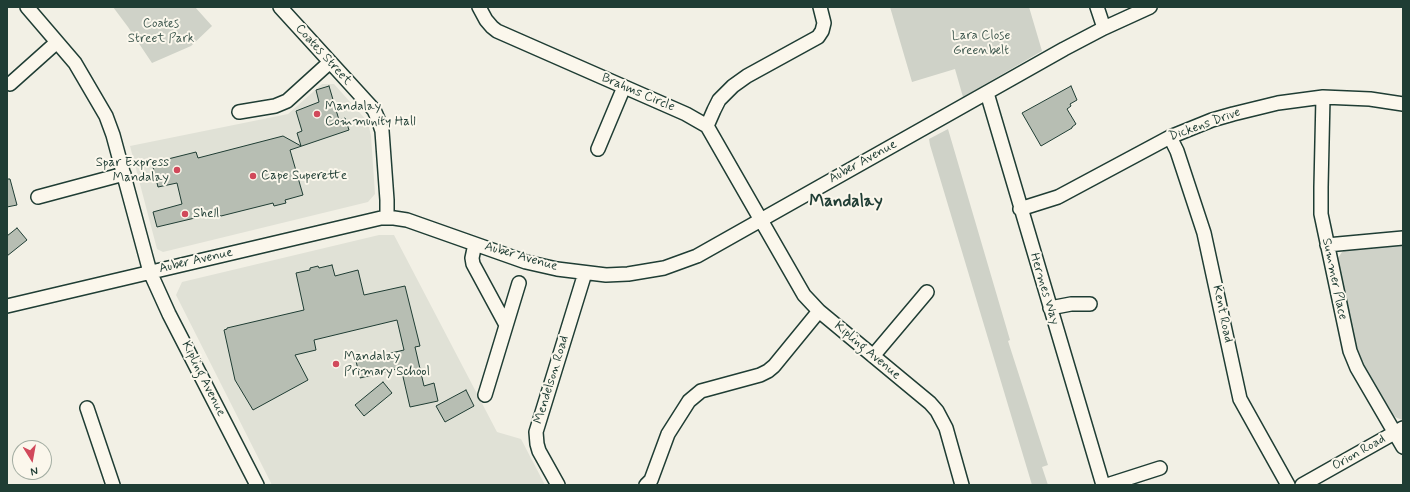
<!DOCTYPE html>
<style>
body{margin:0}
#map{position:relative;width:1410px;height:492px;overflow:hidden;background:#f2f0e5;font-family:Mynerve,sans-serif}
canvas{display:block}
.frame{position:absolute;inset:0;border:8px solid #1f3d34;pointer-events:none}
.north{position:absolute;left:12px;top:440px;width:40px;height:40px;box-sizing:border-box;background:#fbf7ec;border:1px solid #a3ada2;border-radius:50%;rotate:169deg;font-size:11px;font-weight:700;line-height:16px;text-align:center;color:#1f3d34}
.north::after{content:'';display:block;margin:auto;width:14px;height:18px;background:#d1495b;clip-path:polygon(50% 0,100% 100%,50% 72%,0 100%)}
</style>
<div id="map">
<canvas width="1410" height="492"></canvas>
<div class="frame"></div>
<div class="north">N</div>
</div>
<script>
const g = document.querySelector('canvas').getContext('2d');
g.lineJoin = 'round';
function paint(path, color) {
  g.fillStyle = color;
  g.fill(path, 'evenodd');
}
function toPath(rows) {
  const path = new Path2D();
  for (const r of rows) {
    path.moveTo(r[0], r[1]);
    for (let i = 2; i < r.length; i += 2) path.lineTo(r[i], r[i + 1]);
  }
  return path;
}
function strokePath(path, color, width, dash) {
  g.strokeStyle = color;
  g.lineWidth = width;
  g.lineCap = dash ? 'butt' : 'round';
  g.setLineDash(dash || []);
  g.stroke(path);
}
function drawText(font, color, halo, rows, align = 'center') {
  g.font = font + ' Mynerve,sans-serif';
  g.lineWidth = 4;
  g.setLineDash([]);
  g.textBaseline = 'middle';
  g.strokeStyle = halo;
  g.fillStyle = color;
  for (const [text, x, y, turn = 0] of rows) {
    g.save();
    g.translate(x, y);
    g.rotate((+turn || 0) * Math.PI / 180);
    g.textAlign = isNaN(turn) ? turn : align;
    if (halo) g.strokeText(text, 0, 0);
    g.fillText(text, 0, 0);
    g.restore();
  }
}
paint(toPath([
 [322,84,334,84,368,122,371,136,375,194,368,202,163,252,157,249,130,146,288,114],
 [379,235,394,235,497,432,521,439,545,485,272,485,176,295,182,282]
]), '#e0e1d6');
paint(toPath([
 [113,7,195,7,212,26,191,46,152,63,128,27],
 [890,7,1029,7,1042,51,963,97,955,69,912,82],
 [948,129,1010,340,1008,341,1048,465,1042,467,1048,485,1032,485,930,145,929,139],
 [1403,244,1403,420,1397,418,1394,416,1360,359,1353,338,1338,261,1338,258,1342,252,1349,249]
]), '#cfd2c8');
const building = toPath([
 [329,86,339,120,345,118,349,130,290,150,303,195,285,200,286,203,274,206,273,203,221,216,216,213,157,227,153,212,182,204,177,183,158,187,152,163,196,152,198,158,283,136,301,146,297,133,302,131,296,111,319,102,316,90,329,86],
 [1071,86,1077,100,1070,104,1071,106,1067,109,1076,124,1072,127,1072,128,1041,146,1022,113,1071,86],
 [7,179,10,179,17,205,7,207,7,179],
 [17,228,27,240,7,256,7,236,17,228],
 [332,265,335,276,358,270,364,295,405,286,420,346,415,347,424,386,434,383,438,401,410,407,401,368,360,378,356,361,404,350,397,320,314,340,316,350,295,355,308,380,253,410,235,380,224,330,227,329,227,328,304,310,296,273,310,270,310,268,318,266,319,268,332,265],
 [383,382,392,393,364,416,355,405,383,382],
 [466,390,474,406,445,422,436,406,466,390]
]);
paint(building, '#b7beb3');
strokePath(building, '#1f3d34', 1);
const street = toPath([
 [27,7,75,63,106,116,113,135,150,272,169,314,257,485],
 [280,7,374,110,378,119,382,131,387,200,387,217],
 [479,7,486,20,492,27,497,31,686,114,707,126,804,295,819,311,930,403,937,411,946,428,962,485],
 [1097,7,1104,28],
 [10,84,57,42],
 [987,93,1103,485],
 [1323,97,1321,187,1321,214,1350,351,1357,368,1403,447],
 [239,112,275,106,287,101,330,62],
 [707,126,714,110,719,100,733,86,747,76,818,37,822,31,824,23,820,7],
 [1170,137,1177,151,1204,233,1240,399,1288,485],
 [598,149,624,87],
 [38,197,124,174],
 [1020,209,1058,197,1170,137,1212,120,1233,114,1278,103,1323,97,1370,99,1403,104],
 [475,244,472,258,473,264,506,325],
 [1327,245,1403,238],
 [7,306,381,218,394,218,407,220,526,262,557,269,606,275,628,274,664,268,697,256,1064,49,1104,28,1150,7],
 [1050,308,1071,304,1090,304],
 [873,356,927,292],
 [485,395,519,283],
 [87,408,113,485],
 [558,485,539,451,537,444,536,432,585,273],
 [646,485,651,480,668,434,689,401,701,391,760,375,768,371,774,366,819,311],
 [1107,485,1160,468],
 [1302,485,1403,428]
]);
strokePath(street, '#1f3d34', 16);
strokePath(street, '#fbf7ec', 13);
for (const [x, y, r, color] of [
 [317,114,4,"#d1495b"],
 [177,170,4,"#d1495b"],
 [253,176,4,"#d1495b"],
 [185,214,4,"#d1495b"],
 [336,364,4,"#d1495b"]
]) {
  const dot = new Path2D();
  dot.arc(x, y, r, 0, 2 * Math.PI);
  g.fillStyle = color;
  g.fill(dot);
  strokePath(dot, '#fbf7ec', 1.5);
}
drawText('13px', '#425b52', '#fbf7ec', [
 ["Coates",161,24],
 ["Street Park",161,39],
 ["Lara Close",981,36],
 ["Greenbelt",981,51]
]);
drawText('13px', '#1f3d34', '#fbf7ec', [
 ["Coates Street",323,55,48],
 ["Brahms Circle",638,93,23],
 ["Dickens Drive",1205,125,-20],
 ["Auber Avenue",863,162,-29],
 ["Auber Avenue",521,257,16],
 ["Auber Avenue",196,261,-13],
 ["Summer Place",1334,279,78],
 ["Hermes Way",1044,289,73],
 ["Kent Road",1222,314,78],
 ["Kipling Avenue",867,351,40],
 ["Kipling Avenue",203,379,63],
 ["Mendelson Road",552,380,-73],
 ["Orion Road",1359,453,-30]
]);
drawText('13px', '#1f3d34', '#fbf7ec', [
 ["Mandalay",325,107],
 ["Community Hall",325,122],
 ["Spar Express",169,163,"right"],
 ["Mandalay",169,178,"right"],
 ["Cape Superette",261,176],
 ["Shell",193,214],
 ["Mandalay",344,357],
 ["Primary School",344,372]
], 'left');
drawText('bold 17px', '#1f3d34', '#fbf7ec', [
 ["Mandalay",846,202]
]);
</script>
